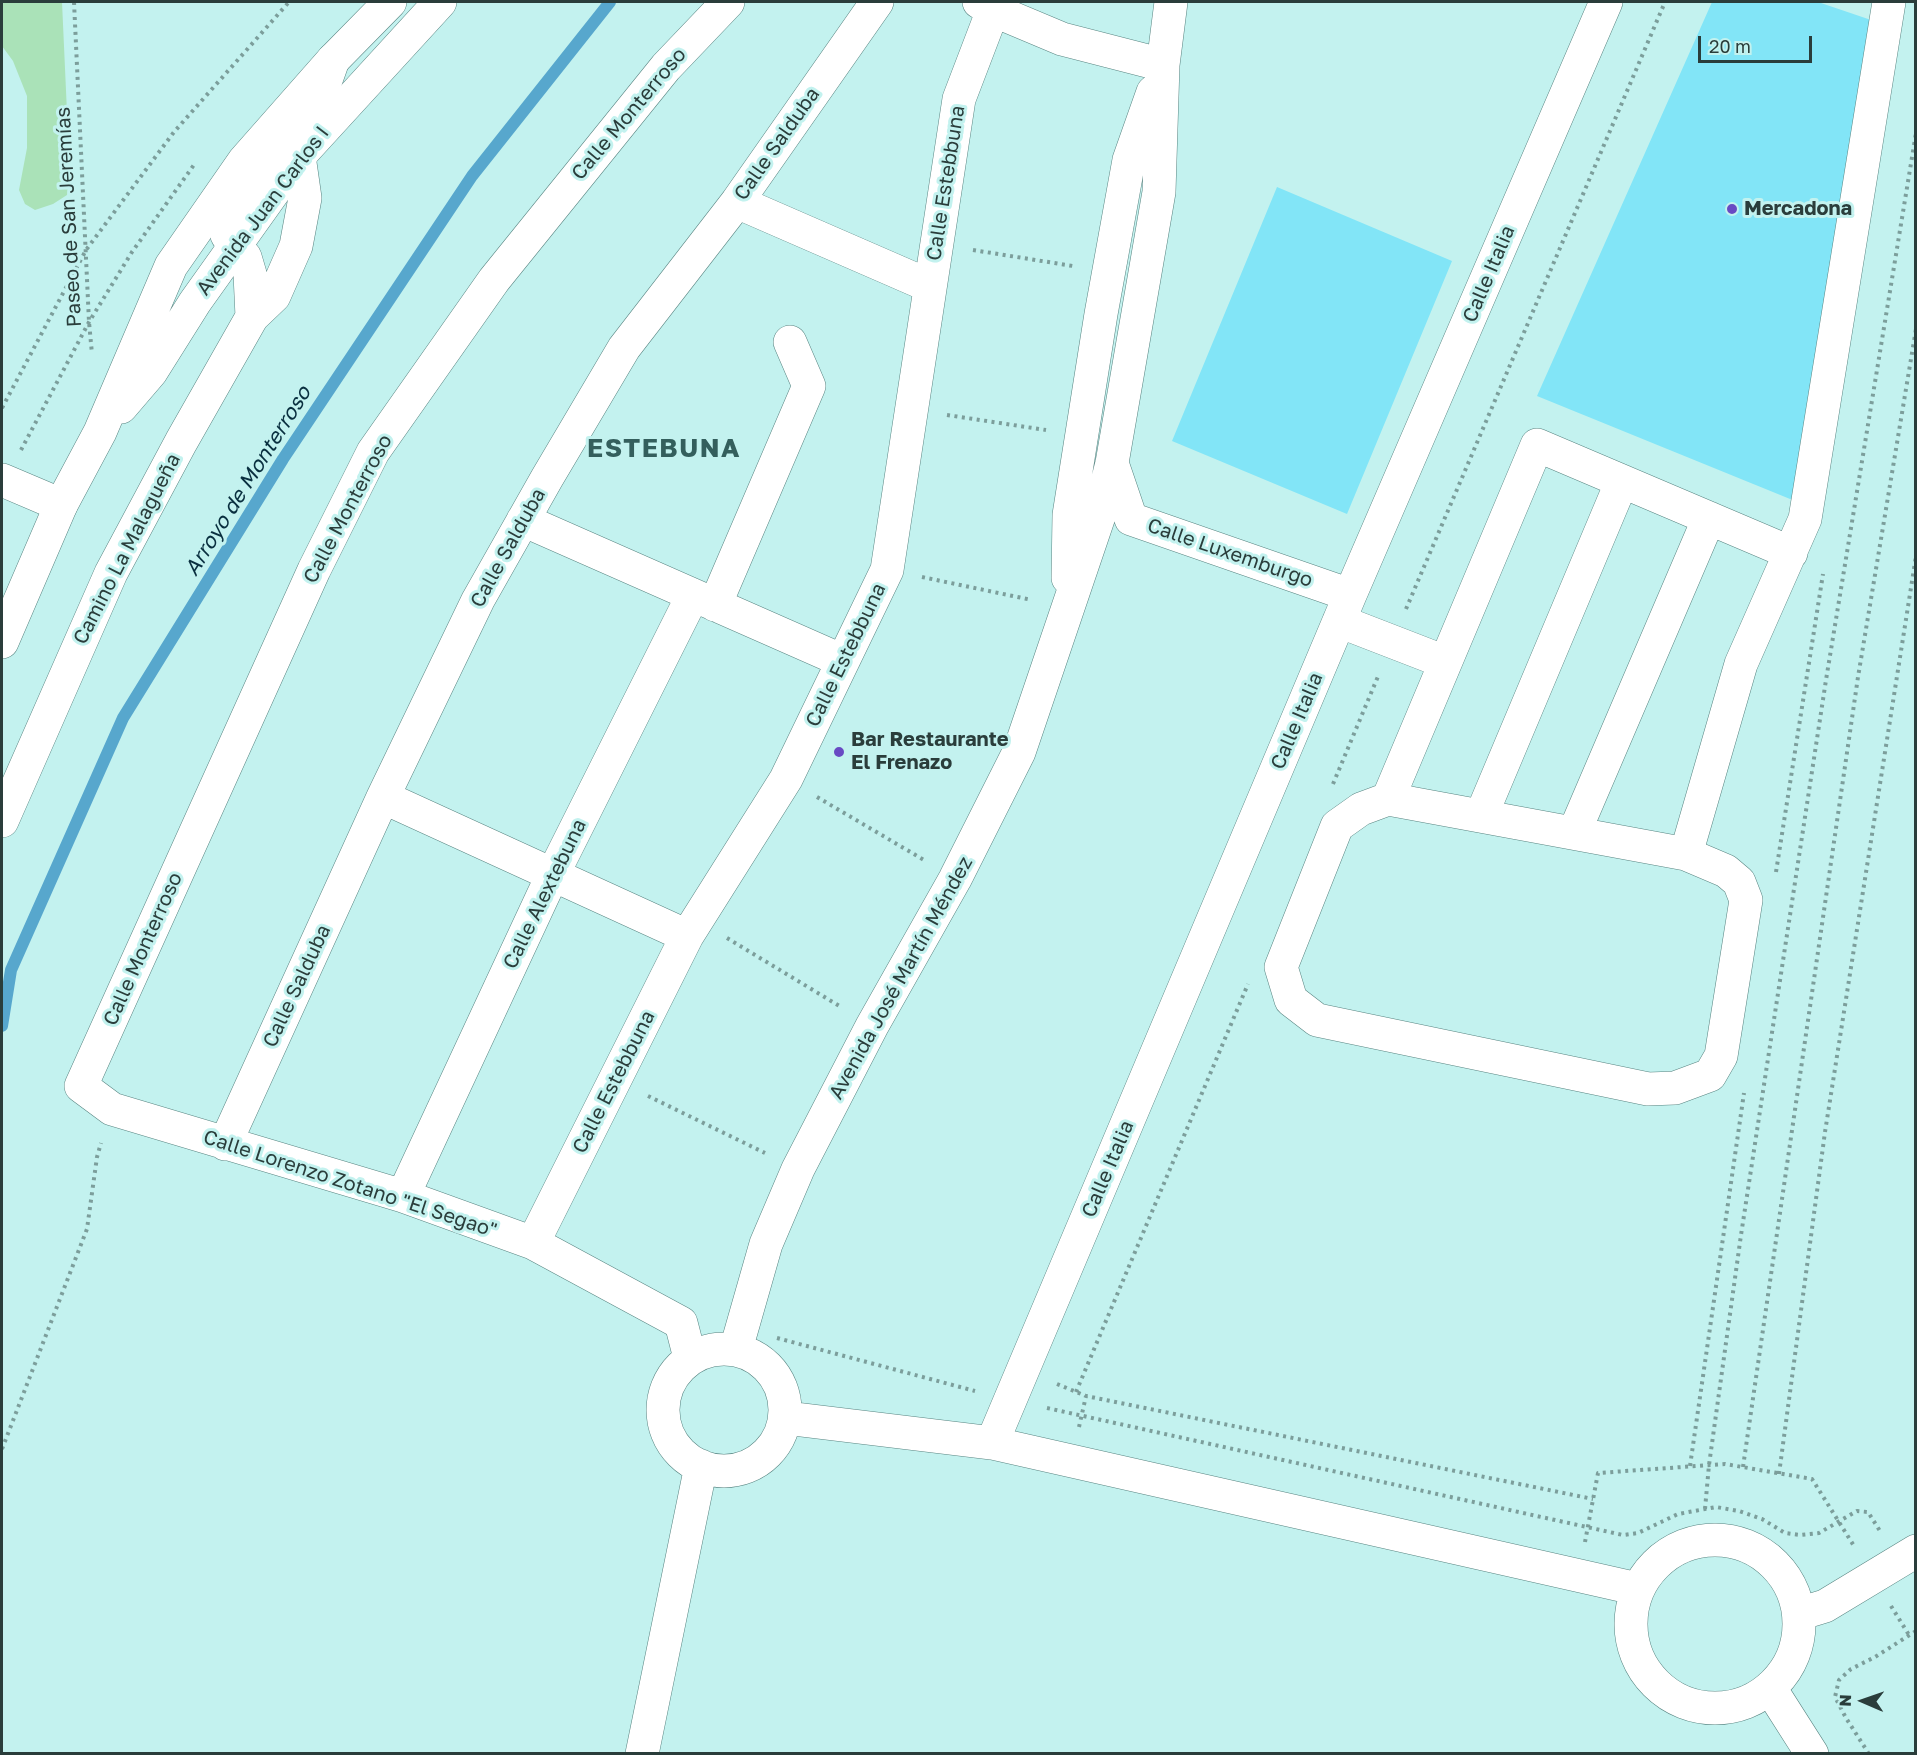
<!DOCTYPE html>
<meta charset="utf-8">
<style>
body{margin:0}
#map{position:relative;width:1917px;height:1755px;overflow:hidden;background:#c3f2ef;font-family:"Golos Text",sans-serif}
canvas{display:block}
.frame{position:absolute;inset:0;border:3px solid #2a3d3b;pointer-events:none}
.north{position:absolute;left:1833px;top:1671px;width:60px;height:60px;-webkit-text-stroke:4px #c3f2ef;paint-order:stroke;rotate:272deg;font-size:16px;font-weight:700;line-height:24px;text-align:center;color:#2a3d3b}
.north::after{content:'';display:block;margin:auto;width:21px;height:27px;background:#2a3d3b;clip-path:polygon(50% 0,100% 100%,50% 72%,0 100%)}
.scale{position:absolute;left:1698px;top:36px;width:114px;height:27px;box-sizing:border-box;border:3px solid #2a3d3b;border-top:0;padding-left:8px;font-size:18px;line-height:21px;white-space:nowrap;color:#2a3d3b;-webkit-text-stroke:4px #c3f2ef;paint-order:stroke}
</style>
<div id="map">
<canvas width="1917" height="1755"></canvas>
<div class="frame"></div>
<div class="north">N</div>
<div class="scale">20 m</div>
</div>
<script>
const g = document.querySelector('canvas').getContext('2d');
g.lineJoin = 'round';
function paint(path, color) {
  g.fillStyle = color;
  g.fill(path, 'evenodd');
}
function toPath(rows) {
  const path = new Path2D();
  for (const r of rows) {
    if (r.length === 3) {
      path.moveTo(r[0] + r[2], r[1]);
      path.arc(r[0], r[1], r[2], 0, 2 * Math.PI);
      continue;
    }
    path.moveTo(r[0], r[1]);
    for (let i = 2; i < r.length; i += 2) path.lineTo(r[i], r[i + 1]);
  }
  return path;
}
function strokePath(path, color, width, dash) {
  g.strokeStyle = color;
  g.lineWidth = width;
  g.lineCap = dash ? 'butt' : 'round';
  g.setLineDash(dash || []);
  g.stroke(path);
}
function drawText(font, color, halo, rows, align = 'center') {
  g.font = font + ' "Golos Text",sans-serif';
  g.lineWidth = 6;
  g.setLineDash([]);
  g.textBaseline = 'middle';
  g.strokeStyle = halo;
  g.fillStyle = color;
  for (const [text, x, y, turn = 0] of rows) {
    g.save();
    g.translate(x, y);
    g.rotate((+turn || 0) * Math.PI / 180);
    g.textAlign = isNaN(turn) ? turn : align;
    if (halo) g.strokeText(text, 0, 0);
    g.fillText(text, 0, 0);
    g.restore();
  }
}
paint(toPath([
 [2,2,62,2,70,179,67,195,53,204,35,210,25,204,19,190,27,148,27,96,13,61,2,46]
]), '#aae2b8');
strokePath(toPath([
 [2,1026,11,970,123,718,283,459,472,176,610,2]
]), '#57a7cd', 12);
paint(toPath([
 [1712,2,1818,2,1874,21,1795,501,1537,396],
 [1277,187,1452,261,1347,514,1172,441]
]), '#82e5f7');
const minor = toPath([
 [979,2,993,10,1062,39,1163,65],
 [737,202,930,286],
 [252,317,250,274,245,257,234,246,227,235,231,214,315,111,333,60],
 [1112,463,1131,519,1350,595],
 [2,480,61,505],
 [523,520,843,661],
 [1068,578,1069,515,1101,314,1129,160,1153,92],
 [715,605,809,386,790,342],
 [1339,621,1445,662],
 [383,797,687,936],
 [1388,799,1361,809,1337,826,1281,967,1291,1000,1317,1020,1648,1089,1675,1088,1710,1075,1721,1056,1746,900,1739,882,1726,871,1686,854,1388,799,1537,445,1791,553],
 [1481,816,1622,481],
 [2,821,111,573,181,442,252,317,274,296,296,246,305,198,299,156],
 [1574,833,1709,518],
 [1686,854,1741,664,1805,519,1889,2],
 [225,1144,383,797,478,600,547,478,624,348,737,202,877,2],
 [403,1196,553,874,693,595],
 [533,1243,687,936,786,779,887,570,959,99,993,10],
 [724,1410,61],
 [736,1349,766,1244,798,1169,872,1026,955,879,1019,752,1098,519,1112,463,1159,192,1163,65,1171,2],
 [690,1358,681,1323,533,1243,403,1196,112,1109,81,1086,314,570,373,452,494,280,666,67,728,2],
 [786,1418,992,1443,1638,1589],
 [992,1443,1350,595,1606,2],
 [1715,1624,84],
 [1799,1614,1825,1606,1916,1551],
 [1770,1688,1812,1754],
 [642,1754,701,1466]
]);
const major = toPath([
 [121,407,151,372,195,302,299,156,440,2],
 [2,642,61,505,100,432,171,266,244,161,333,60,390,2]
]);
strokePath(minor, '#598582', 34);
strokePath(major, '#598582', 34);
strokePath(toPath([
 [74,2,89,322,92,354],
 [973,250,1073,266],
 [2,408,86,250,174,132,289,2],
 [947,415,1046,430],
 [21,450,89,322,132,252,196,162],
 [922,577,1032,600],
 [1406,609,1665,2],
 [1333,784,1379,674],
 [817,797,924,860],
 [1776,872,1823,574],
 [727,938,841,1007],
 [648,1096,765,1153],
 [777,1338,975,1391],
 [1057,1384,1086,1396,1593,1499],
 [1076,1392,1248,984],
 [1047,1408,1623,1535,1638,1533,1678,1514,1716,1507,1739,1511,1762,1519,1785,1533,1800,1535,1819,1533,1857,1511,1868,1512,1880,1531],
 [1079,1427,1086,1396],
 [2,1449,87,1229,97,1157,101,1143],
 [1690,1466,1744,1093],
 [1743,1467,1858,677,1916,329],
 [1779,1474,1825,1132,1916,556],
 [1705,1509,1709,1465,1741,1235,1826,680,1916,133],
 [1585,1542,1598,1473,1725,1464,1812,1479,1854,1546],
 [1891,1606,1909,1635],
 [1869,1754,1846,1718,1835,1697,1839,1680,1851,1669,1875,1657,1916,1631]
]), '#7c9e9b', 4, [3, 4.5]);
strokePath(minor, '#fff', 33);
strokePath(major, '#fff', 33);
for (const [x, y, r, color] of [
 [1732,209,6,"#684ac3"],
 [839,752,6,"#684ac3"]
]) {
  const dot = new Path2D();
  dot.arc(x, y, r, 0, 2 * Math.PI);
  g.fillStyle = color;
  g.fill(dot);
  strokePath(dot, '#c3f2ef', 2);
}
drawText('20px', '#2a3d3b', '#c3f2ef', [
 ["Calle Monterroso",629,114,-50],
 ["Calle Salduba",777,144,-55],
 ["Calle Estebbuna",946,183,-81],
 ["Avenida Juan Carlos I",263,211,-53],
 ["Paseo de San Jeremías",69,217,-93],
 ["Calle Italia",1489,274,-67],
 ["Calle Monterroso",348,509,-62],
 ["Calle Salduba",508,548,-61],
 ["Camino La Malagueña",127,549,-63],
 ["Calle Luxemburgo",1230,553,19],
 ["Calle Estebbuna",846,655,-64],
 ["Calle Italia",1297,721,-67],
 ["Calle Alextebuna",545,894,-64],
 ["Calle Monterroso",143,949,-66],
 ["Avenida José Martín Méndez",901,978,-61],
 ["Calle Salduba",297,986,-65],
 ["Calle Estebbuna",614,1082,-63],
 ["Calle Italia",1108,1169,-67],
 ["Calle Lorenzo Zotano \"El Segao\"",350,1184,18]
]);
drawText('bold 20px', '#2a3d3b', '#c3f2ef', [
 ["Mercadona",1744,209],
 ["Bar Restaurante",851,740],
 ["El Frenazo",851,763]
], 'left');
drawText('italic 21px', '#092f3f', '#c3f2ef', [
 ["Arroyo de Monterroso",248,481,-58]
]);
g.letterSpacing = '1.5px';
drawText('bold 26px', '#345f5d', '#c3f2ef', [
 ["ESTEBUNA",664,449]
]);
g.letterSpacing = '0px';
</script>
